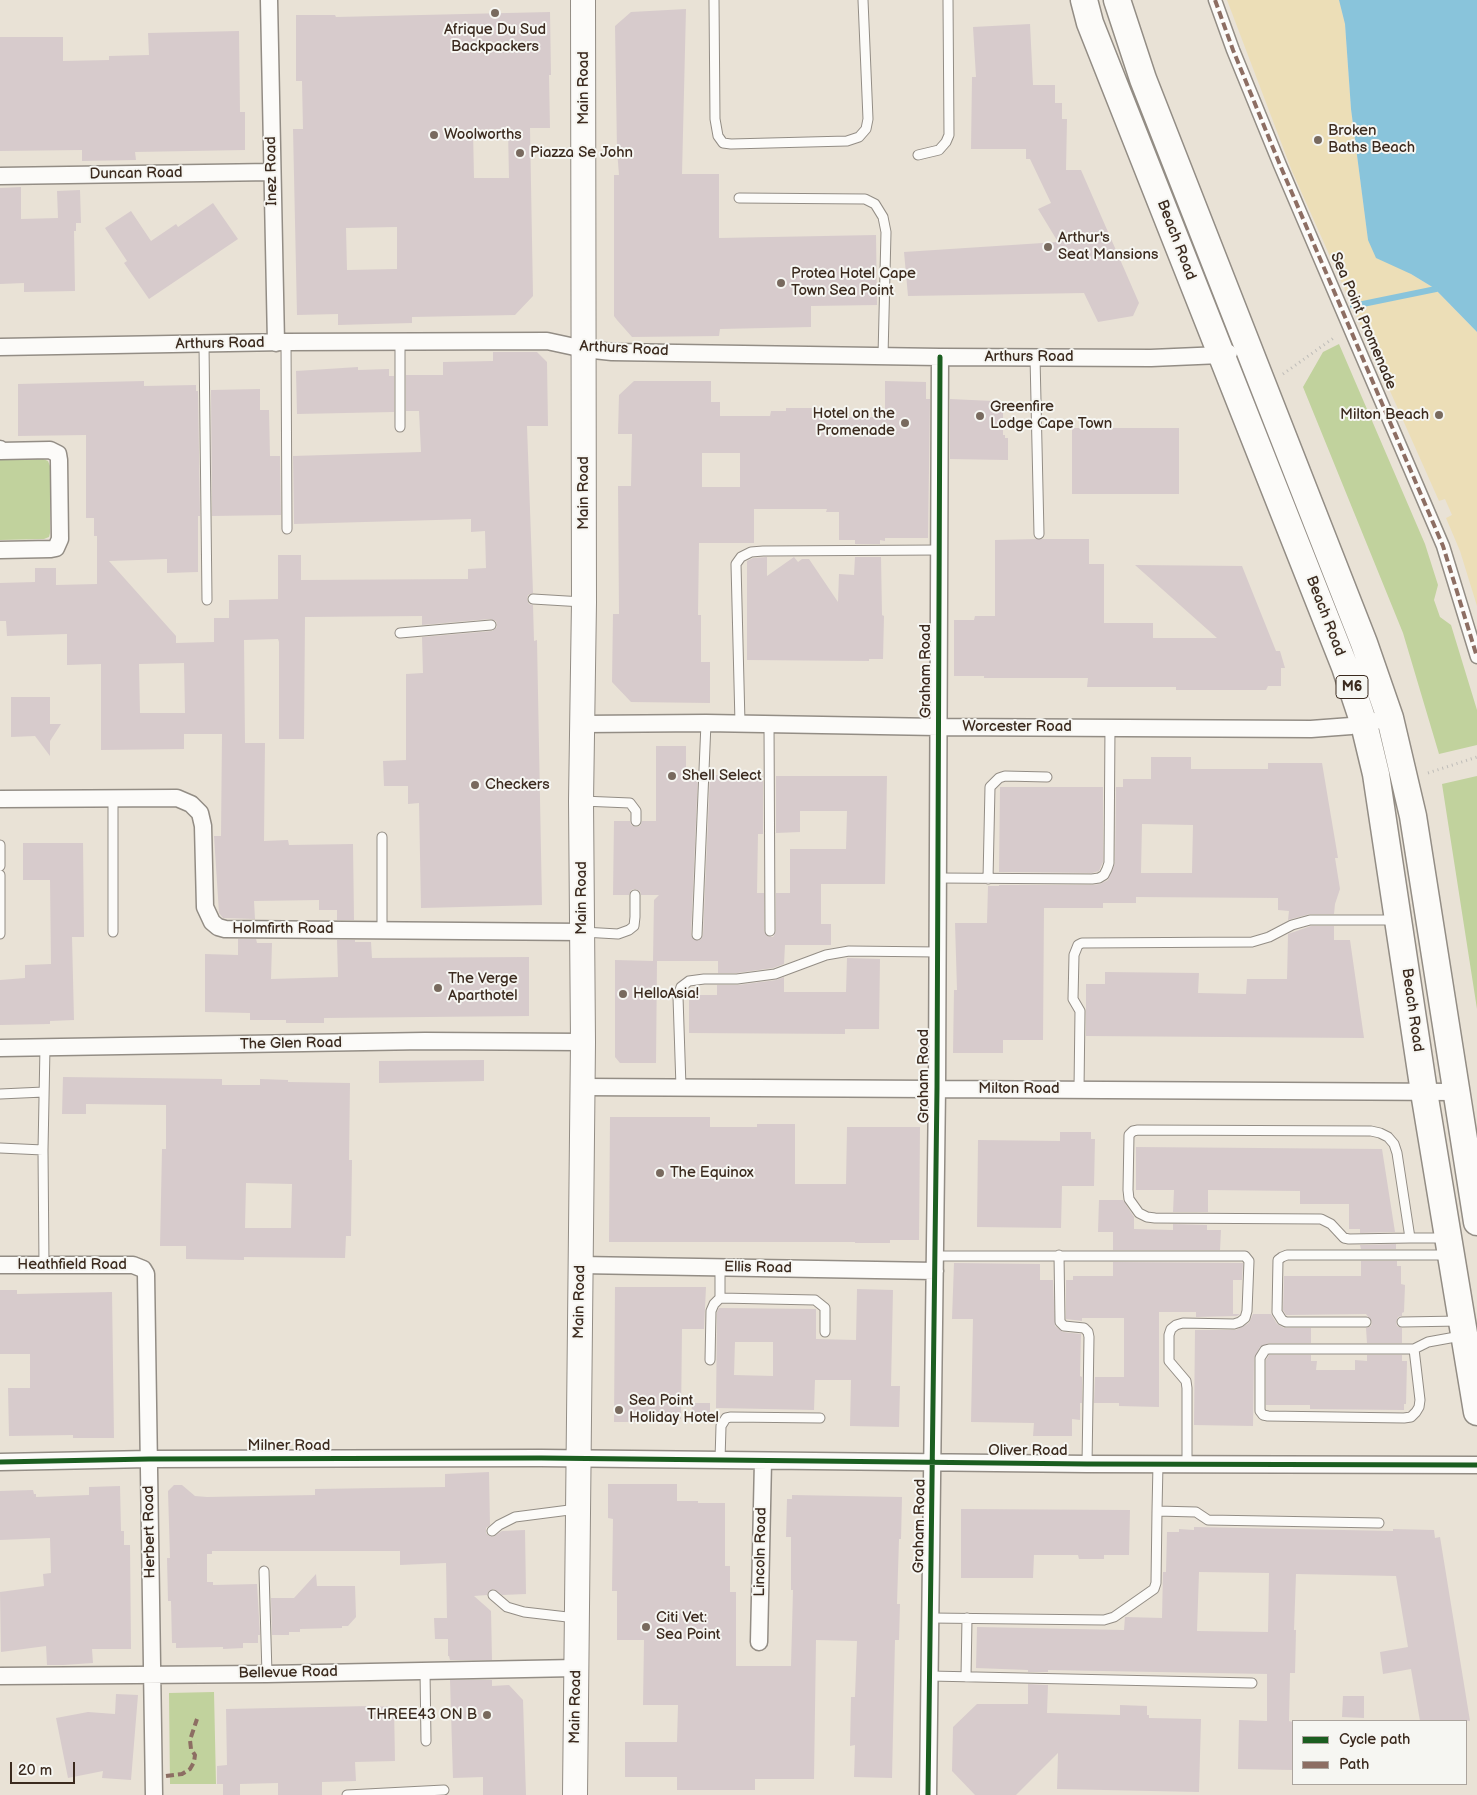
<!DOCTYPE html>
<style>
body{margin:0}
#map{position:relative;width:1477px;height:1795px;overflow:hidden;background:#e9e2d6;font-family:"Balsamiq Sans",sans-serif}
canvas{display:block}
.legend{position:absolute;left:1292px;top:1720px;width:175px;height:65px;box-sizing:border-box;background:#f6f6f2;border:1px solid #aba49d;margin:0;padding:6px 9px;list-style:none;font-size:15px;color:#3b2a1e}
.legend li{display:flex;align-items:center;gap:10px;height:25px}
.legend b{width:25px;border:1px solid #aba49d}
.scale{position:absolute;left:10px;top:1762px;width:65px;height:22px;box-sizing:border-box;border:2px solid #3b2a1e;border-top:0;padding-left:6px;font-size:15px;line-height:18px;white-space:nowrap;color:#3b2a1e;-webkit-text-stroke:4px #f6f6f2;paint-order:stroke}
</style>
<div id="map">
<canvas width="1477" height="1795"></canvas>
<ul class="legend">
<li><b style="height:6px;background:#1b5e20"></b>Cycle path</li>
<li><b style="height:6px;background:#8d6e63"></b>Path</li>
</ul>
<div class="scale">20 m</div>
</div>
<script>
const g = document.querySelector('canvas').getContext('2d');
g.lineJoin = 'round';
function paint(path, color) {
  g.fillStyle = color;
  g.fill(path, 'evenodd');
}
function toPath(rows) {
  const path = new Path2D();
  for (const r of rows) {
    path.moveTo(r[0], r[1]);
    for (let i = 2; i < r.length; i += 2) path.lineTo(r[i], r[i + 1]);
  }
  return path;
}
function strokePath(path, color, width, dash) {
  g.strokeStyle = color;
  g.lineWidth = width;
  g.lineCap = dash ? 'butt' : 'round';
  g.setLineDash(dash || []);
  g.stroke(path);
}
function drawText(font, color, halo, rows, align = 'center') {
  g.font = font + ' "Balsamiq Sans",sans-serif';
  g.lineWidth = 4;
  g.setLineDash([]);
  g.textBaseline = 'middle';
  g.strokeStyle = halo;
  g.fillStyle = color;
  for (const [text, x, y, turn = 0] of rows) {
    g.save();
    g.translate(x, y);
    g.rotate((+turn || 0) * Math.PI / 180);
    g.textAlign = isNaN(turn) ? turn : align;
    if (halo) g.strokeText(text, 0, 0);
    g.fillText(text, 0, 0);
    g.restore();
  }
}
paint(toPath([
 [1339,344,1425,544,1438,585,1434,600,1440,617,1451,625,1477,710,1477,745,1439,754,1403,633,1303,387,1323,352],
 [43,459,48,461,50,466,50,533,49,537,44,539,0,540,0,460],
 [1477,776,1477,1009,1442,784],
 [214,1692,216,1784,170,1784,169,1693]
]), '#c1d29d');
paint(toPath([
 [1227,0,1339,0,1345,24,1351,109,1368,240,1411,274,1434,288,1477,332,1477,606,1460,551,1446,518,1452,515,1445,499,1439,501,1292,171]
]), '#ecdeb7');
paint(toPath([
 [1339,0,1477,0,1477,332,1434,288,1411,274,1376,258,1368,240,1351,109,1345,24]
]), '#89c4db');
strokePath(toPath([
 [1353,306,1436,289]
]), '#89c4db', 6);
paint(toPath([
 [686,9,682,174,719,174,719,238,876,235,877,305,811,306,811,327,720,329,719,336,632,337,617,320,614,316,614,175,619,175,617,150,615,26,631,12],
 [550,12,551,75,549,75,550,128,530,128,533,296,515,315,412,317,412,323,338,325,338,314,297,315,293,129,303,129,302,81,296,81,296,15,335,15,336,17],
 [508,129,509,178,474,178,473,130],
 [397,227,397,269,347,270,346,228],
 [1030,24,1033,85,1055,85,1055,103,1062,103,1062,119,1067,119,1066,170,1081,170,1139,303,1133,316,1098,322,1084,293,908,296,904,252,1058,242,1038,209,1051,203,1030,159,1026,159,1026,149,971,149,972,77,976,77,973,27],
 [239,31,240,112,245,112,245,150,135,152,136,160,82,161,82,150,0,151,0,37,63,37,63,61,109,60,109,56,149,55,148,33],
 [21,187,21,219,58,218,57,191,80,190,81,223,76,223,76,231,74,231,75,291,24,292,24,283,0,284,0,188],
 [213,203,238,239,149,299,124,263,127,261,105,228,131,211,151,241,176,224,178,227],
 [493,352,537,352,547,362,548,426,527,426,533,593,528,595,527,599,529,604,533,605,534,641,537,640,542,905,421,908,419,803,408,804,408,786,384,786,383,761,406,760,406,674,423,673,422,637,492,631,497,627,496,621,490,619,422,625,422,616,305,617,304,739,279,739,279,642,278,639,244,640,245,743,265,743,264,841,288,840,289,845,353,844,354,920,337,920,337,910,319,910,319,900,254,901,255,919,223,918,219,913,214,836,221,836,222,734,184,734,184,749,101,750,101,664,67,665,67,634,7,636,6,621,0,621,0,583,35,582,35,568,56,568,56,585,97,584,97,536,94,536,94,518,86,518,86,435,18,436,18,384,144,381,144,386,196,385,196,391,198,391,200,516,198,516,198,572,167,573,167,559,109,561,176,636,176,643,214,642,214,618,229,618,229,600,278,599,278,555,301,555,301,580,468,579,468,569,486,568,485,531,471,532,471,519,294,524,293,456,421,452,419,411,406,411,406,375,443,375,443,362,493,361],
 [184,663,185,713,140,713,139,664],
 [358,367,358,370,389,369,389,376,394,376,394,412,297,414,296,371],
 [634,381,711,381,711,402,720,402,720,416,770,416,771,411,786,411,786,408,818,408,818,411,834,411,834,417,885,417,885,381,926,382,926,399,930,399,928,538,885,538,885,541,880,540,880,544,855,544,855,540,839,540,839,512,826,512,827,509,754,509,754,543,699,543,698,615,701,615,701,662,710,662,710,703,631,702,612,682,613,614,619,614,618,486,631,486,632,434,618,434,619,395],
 [702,453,740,453,740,487,702,487],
 [260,389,260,410,269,410,270,456,280,456,281,515,212,516,211,390],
 [950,399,993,401,993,407,1003,406,1003,435,1005,435,1005,438,1008,438,1008,460,950,459],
 [1072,428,1179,428,1179,494,1072,494],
 [1036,539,1089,539,1089,564,1104,564,1104,623,1153,623,1153,638,1217,638,1135,565,1242,566,1276,651,1280,651,1285,668,1281,668,1281,686,1268,686,1266,690,1176,690,1176,687,1087,687,1088,678,984,678,984,676,954,676,954,620,974,620,975,616,995,616,995,540],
 [767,557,767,576,794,557,798,562,802,559,809,559,838,602,839,574,854,575,855,557,881,557,882,615,884,616,883,659,869,659,869,661,747,660,747,561,753,558],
 [11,697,50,697,50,724,61,724,50,741,50,756,35,736,11,737],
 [656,746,686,746,686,775,698,775,691,935,694,940,700,940,703,935,710,775,763,776,763,834,758,834,757,893,764,893,764,931,767,936,773,937,776,931,776,893,790,893,790,849,846,849,847,811,800,811,800,832,776,833,776,776,887,776,885,884,821,884,821,924,831,924,831,945,785,945,784,964,773,968,737,973,718,973,718,961,657,961,656,1063,620,1063,615,1057,615,960,653,961,654,900,659,895,641,895,640,891,635,889,631,890,629,895,613,895,614,821,630,821,631,825,636,827,640,826,642,821,656,821],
 [1151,757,1191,757,1191,769,1268,769,1268,763,1322,763,1338,858,1335,858,1340,889,1335,904,1334,914,1310,914,1288,920,1289,911,1278,910,1278,898,1136,897,1136,903,1103,903,1103,908,1044,908,1043,1040,1003,1040,1003,1053,953,1053,954,990,957,990,955,923,987,923,988,886,999,886,999,885,1092,885,1100,884,1108,880,1115,863,1116,787,1123,787,1123,779,1151,779],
 [1142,824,1193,825,1192,873,1141,873],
 [1000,787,1103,787,1103,862,1099,871,1092,873,999,872],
 [23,843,83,843,84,937,72,937,74,1020,50,1021,50,1024,0,1025,0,980,25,978,25,965,51,964,50,880,23,880],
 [1311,926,1334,926,1334,940,1350,940,1364,1038,1086,1036,1086,984,1105,984,1105,972,1199,973,1198,993,1246,994,1247,979,1287,979,1288,934],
 [238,939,256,939,257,943,272,943,271,979,338,977,337,940,355,940,355,942,371,942,372,958,529,957,529,1016,324,1018,324,1023,286,1023,286,1020,250,1020,250,1013,205,1012,205,954,238,955],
 [847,958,880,959,879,1029,845,1029,845,1034,689,1033,689,995,717,995,717,985,738,985,776,980,784,977,784,992,846,992],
 [484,1060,484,1081,379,1083,379,1061],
 [63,1077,222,1079,222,1085,260,1085,260,1079,288,1080,288,1082,350,1083,349,1160,352,1160,351,1236,346,1236,345,1258,244,1257,244,1260,186,1259,186,1246,160,1246,162,1149,166,1149,166,1105,86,1104,86,1114,62,1114],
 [246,1183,292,1184,291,1228,245,1228],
 [610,1117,710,1117,710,1127,757,1127,757,1124,795,1124,795,1184,846,1184,847,1127,920,1127,919,1240,890,1240,890,1243,855,1243,855,1242,609,1242],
 [1060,1132,1091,1132,1091,1139,1095,1139,1094,1186,1062,1186,1061,1228,977,1227,978,1140,1060,1141],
 [1136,1147,1382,1149,1395,1232,1360,1233,1360,1229,1349,1229,1349,1204,1300,1204,1300,1191,1208,1190,1208,1212,1173,1212,1174,1190,1136,1190],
 [1099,1200,1123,1200,1134,1217,1134,1229,1173,1230,1173,1224,1207,1225,1207,1230,1221,1230,1220,1250,1113,1250,1113,1232,1098,1232],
 [1396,1244,1396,1249,1361,1249,1360,1245],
 [1361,1261,1397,1261,1397,1266,1401,1266,1401,1284,1405,1285,1404,1312,1402,1313,1402,1316,1398,1317,1396,1322,1397,1326,1402,1328,1402,1343,1367,1343,1366,1328,1371,1326,1372,1322,1366,1314,1286,1315,1283,1310,1284,1276,1361,1276],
 [1113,1262,1243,1263,1242,1280,1233,1280,1233,1314,1240,1314,1237,1316,1196,1317,1196,1312,1159,1312,1159,1407,1119,1406,1119,1403,1094,1403,1095,1377,1124,1377,1124,1318,1082,1318,1082,1321,1066,1319,1066,1280,1073,1280,1073,1276,1113,1276],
 [954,1263,1040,1264,1040,1280,1053,1280,1055,1326,1063,1332,1081,1334,1080,1376,1082,1377,1082,1403,1080,1403,1080,1420,1072,1419,1072,1436,1033,1436,1034,1423,971,1422,973,1319,952,1319],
 [615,1287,706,1287,704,1329,682,1329,681,1419,647,1419,647,1422,614,1422],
 [857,1289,893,1290,891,1386,900,1386,899,1427,850,1426,851,1380,815,1380,814,1410,716,1408,717,1312,719,1308,816,1309,816,1339,856,1340],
 [735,1342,773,1342,773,1376,734,1375],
 [0,1290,17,1290,17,1294,112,1292,114,1438,73,1438,73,1435,9,1436,8,1388,30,1388,30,1354,0,1354],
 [1253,1314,1271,1314,1277,1324,1284,1328,1311,1328,1311,1343,1269,1343,1260,1347,1254,1358,1253,1426,1194,1425,1195,1330,1236,1330,1249,1323],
 [1269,1355,1311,1355,1311,1361,1317,1361,1316,1370,1355,1370,1355,1360,1367,1361,1367,1355,1402,1355,1402,1361,1407,1361,1406,1404,1404,1404,1404,1410,1310,1409,1310,1405,1266,1405,1266,1360],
 [692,1403,710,1403,710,1422,691,1422],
 [489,1472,490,1525,486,1528,486,1533,488,1535,493,1537,502,1531,525,1530,526,1594,502,1595,494,1589,489,1591,487,1595,474,1596,491,1611,492,1660,450,1660,449,1656,448,1656,448,1639,435,1639,434,1618,447,1618,446,1563,400,1565,400,1551,212,1551,212,1554,207,1554,207,1582,213,1582,213,1585,257,1584,260,1635,258,1635,258,1643,243,1643,243,1648,223,1649,223,1647,176,1648,176,1643,172,1643,171,1601,168,1601,167,1558,170,1558,168,1491,174,1485,182,1485,195,1496,207,1497,315,1495,315,1489,445,1487,445,1474],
 [608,1484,677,1484,677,1501,698,1501,698,1503,725,1503,725,1566,730,1566,730,1592,736,1592,736,1666,791,1666,793,1590,791,1590,791,1537,786,1537,787,1499,792,1499,792,1495,902,1497,901,1539,899,1539,897,1604,900,1604,899,1640,895,1640,892,1778,854,1777,855,1745,850,1746,851,1697,855,1697,857,1641,816,1640,814,1779,755,1779,755,1790,677,1790,677,1777,625,1777,625,1742,677,1742,678,1705,643,1705,644,1640,617,1640,617,1591,612,1591,613,1519,608,1518],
 [120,1486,121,1531,124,1531,124,1545,130,1545,131,1649,92,1649,93,1663,63,1665,47,1665,46,1646,1,1652,0,1592,44,1586,43,1574,51,1573,50,1538,0,1540,0,1491,33,1490,34,1494,36,1494,36,1497,89,1495,89,1487],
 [961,1509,1130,1510,1129,1555,1104,1555,1104,1559,1079,1559,1078,1555,1034,1555,1033,1578,961,1578],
 [1194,1527,1393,1531,1393,1529,1434,1530,1435,1538,1440,1537,1470,1721,1420,1721,1411,1669,1383,1674,1380,1652,1408,1647,1396,1576,1296,1574,1294,1630,1296,1630,1295,1673,1290,1673,1289,1721,1293,1722,1293,1770,1238,1769,1239,1720,1267,1721,1267,1674,1048,1670,1048,1672,1028,1672,1028,1670,976,1668,977,1627,1124,1630,1125,1617,1162,1618,1163,1572,1166,1572,1167,1532,1179,1532,1179,1529,1194,1530],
 [1199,1572,1269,1573,1268,1632,1197,1631],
 [316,1574,317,1586,355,1586,356,1617,348,1626,342,1626,342,1628,300,1629,300,1632,289,1632,289,1635,272,1635,271,1598,294,1598],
 [450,1680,492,1680,492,1686,509,1685,523,1700,526,1795,483,1795,483,1777,453,1778],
 [1028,1684,1048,1685,1047,1713,1120,1715,1120,1705,1147,1706,1147,1715,1149,1715,1149,1718,1201,1719,1199,1792,1057,1789,1058,1753,1016,1795,975,1795,952,1771,953,1727,977,1704,1028,1704],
 [116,1694,138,1695,131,1780,102,1778,103,1771,68,1778,56,1718,88,1712,115,1714],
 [1343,1696,1364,1696,1364,1718,1342,1717],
 [370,1706,370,1707,394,1706,395,1761,355,1762,356,1781,322,1782,322,1795,278,1795,278,1783,240,1784,240,1795,223,1795,223,1784,217,1784,217,1766,227,1765,226,1709]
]), '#d7cbcc');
const service = toPath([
 [714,0,715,119,718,136,723,143,731,144,847,141,859,137,866,129,868,119,863,0],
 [918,155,939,150,946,142,949,135,948,0],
 [739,198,865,199,875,204,883,217,886,232,883,356],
 [286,342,287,529],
 [400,342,400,427],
 [204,344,207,600],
 [1035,357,1039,534],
 [533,599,583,602],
 [400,633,491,625],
 [740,723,736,564,741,557,751,552,763,551,939,550],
 [769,724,770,931],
 [582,801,630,803,636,811,636,821],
 [0,845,0,866],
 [0,875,0,934],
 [938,878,1092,879,1099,878,1104,875,1107,869,1109,863,1110,727],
 [988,879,990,787,999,778,1005,776,1047,777],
 [382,930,382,837],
 [113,932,113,798],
 [583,932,618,934,629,930,634,926,635,917,635,895],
 [697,935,706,723],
 [681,1087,678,997,681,987,689,981,704,979,737,979,775,974,826,955,849,951,938,952],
 [1079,1089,1080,1011,1073,999,1074,955,1078,945,1082,943,1252,942,1269,937,1292,925,1310,920,1396,920],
 [0,1094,44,1092],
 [0,1148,43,1150],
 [1410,1238,1397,1153,1394,1144,1388,1137,1380,1133,1371,1131,1138,1130,1133,1131,1129,1135,1128,1190,1129,1199,1139,1213,1147,1217,1155,1218,1321,1219,1331,1224,1344,1238,1349,1239,1410,1238,1446,1238],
 [1059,1255,1060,1322,1064,1326,1084,1328,1088,1332,1089,1337,1087,1464],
 [935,1256,1245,1256,1249,1261,1247,1311,1245,1318,1240,1322,1234,1324,1183,1323,1176,1325,1171,1329,1169,1335,1169,1361,1186,1381,1187,1388,1187,1464],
 [44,1265,43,1150,45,1047],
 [720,1298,815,1300,825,1308,825,1332],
 [1366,1322,1286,1322,1282,1320,1277,1312,1278,1260,1282,1257,1287,1255,1449,1255],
 [1402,1322,1460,1321],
 [1414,1349,1420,1400,1419,1407,1416,1412,1411,1417,1404,1418,1268,1416,1263,1415,1260,1411,1260,1358,1265,1350,1269,1349,1414,1349,1428,1342,1461,1336],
 [710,1360,711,1311,714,1304,720,1298,720,1267],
 [720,1460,721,1426,726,1418,731,1417,820,1418],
 [1157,1511,1158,1464],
 [492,1531,499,1525,515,1517,577,1509],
 [264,1571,267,1674],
 [493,1595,507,1607,524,1612,576,1618],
 [931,1618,1104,1620,1114,1617,1154,1589,1156,1583,1157,1511,1196,1512,1208,1520,1379,1523],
 [425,1671,426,1741],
 [930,1676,1252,1683],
 [966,1677,967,1618],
 [347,1795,444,1790]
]);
const pedestrian = toPath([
 [1215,0,1233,50,1280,165,1443,546,1477,657]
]);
const minor = toPath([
 [269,0,276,343],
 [0,176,272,172],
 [0,347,286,342,547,341,584,349,612,352,940,357,1151,358,1221,355,1229,353],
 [0,449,0,451,50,450,58,454,59,460,60,539,56,548,51,549,0,550],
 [583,724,706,723,938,727,1311,729,1351,726,1390,718],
 [0,799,177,798,191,804,200,813,203,826,205,907,212,922,218,927,225,929,583,932],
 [0,1048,425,1041,583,1042],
 [582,1087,1456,1092],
 [0,1265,133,1265,143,1269,146,1274,154,1795],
 [580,1265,935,1271],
 [0,1462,149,1459,541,1458,1087,1464,1477,1465],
 [759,1642,763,1461],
 [0,1676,267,1674,576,1668],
 [928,1795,937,1088,940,357]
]);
const secondary = toPath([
 [575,1795,583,1042,581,801,584,602,583,0]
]);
const primary = toPath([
 [1084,0,1090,23,1345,667,1364,724,1376,774,1424,1092,1477,1412],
 [1117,0,1143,79,1364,643,1390,718,1413,816,1477,1222]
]);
strokePath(service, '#938d85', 11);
strokePath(pedestrian, '#938d85', 15);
strokePath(minor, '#938d85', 19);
strokePath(secondary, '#938d85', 26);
strokePath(primary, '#938d85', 29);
strokePath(toPath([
 [1283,374,1335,337],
 [1428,773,1477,757]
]), '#bebcb8', 3, [1, 4]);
strokePath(service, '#fcfbf9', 9);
strokePath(pedestrian, '#fcfbf9', 12);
strokePath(minor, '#fcfbf9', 16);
strokePath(secondary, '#fcfbf9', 24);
strokePath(primary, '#fcfbf9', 26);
strokePath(toPath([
 [1215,0,1233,50,1280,165,1443,546,1477,657],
 [166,1776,182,1774,190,1769,194,1762,195,1755,191,1749,190,1740,197,1719]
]), '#8d6e63', 4, [8, 4]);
strokePath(toPath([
 [0,1462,149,1459,541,1458,1087,1464,1477,1465],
 [928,1795,937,1088,940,357]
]), '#1b5e20', 5);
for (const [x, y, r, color] of [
 [495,13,5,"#786a5e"],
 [434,135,5,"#786a5e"],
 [1318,140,5,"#786a5e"],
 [520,153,5,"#786a5e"],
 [1048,247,5,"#786a5e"],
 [781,283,5,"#786a5e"],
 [1439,415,5,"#786a5e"],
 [980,416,5,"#786a5e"],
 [905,423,5,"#786a5e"],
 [672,776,5,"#786a5e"],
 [475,785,5,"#786a5e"],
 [438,988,5,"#786a5e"],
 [623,994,5,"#786a5e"],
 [660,1173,5,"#786a5e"],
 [619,1410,5,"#786a5e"],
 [646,1627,5,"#786a5e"],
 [487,1715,5,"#786a5e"]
]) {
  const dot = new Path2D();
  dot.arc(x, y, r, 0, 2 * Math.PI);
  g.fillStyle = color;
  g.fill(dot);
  strokePath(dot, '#f6f6f2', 2);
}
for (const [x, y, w] of [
 [1352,687,32]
]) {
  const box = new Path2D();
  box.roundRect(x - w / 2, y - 11.5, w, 23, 4);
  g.fillStyle = '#f6f6f2';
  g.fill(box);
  strokePath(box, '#3b2a1e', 1);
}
drawText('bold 14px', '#3b2a1e', null, [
 ["M6",1352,687]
]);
drawText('15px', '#3b2a1e', '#f6f6f2', [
 ["Afrique Du Sud",495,30,"center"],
 ["Backpackers",495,47,"center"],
 ["Broken",1328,131],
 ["Baths Beach",1328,148],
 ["Woolworths",444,135],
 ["Piazza Se John",530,153],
 ["Arthur's",1058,238],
 ["Seat Mansions",1058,255],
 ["Protea Hotel Cape",791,274],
 ["Town Sea Point",791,291],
 ["Greenfire",990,407],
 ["Lodge Cape Town",990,424],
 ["Hotel on the",895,414,"right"],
 ["Promenade",895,431,"right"],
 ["Milton Beach",1429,415,"right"],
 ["Shell Select",682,776],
 ["Checkers",485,785],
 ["The Verge",448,979],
 ["Aparthotel",448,996],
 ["HelloAsia!",633,994],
 ["The Equinox",670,1173],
 ["Sea Point",629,1401],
 ["Holiday Hotel",629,1418],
 ["Citi Vet:",656,1618],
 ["Sea Point",656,1635],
 ["THREE43 ON B",477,1715,"right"]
], 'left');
drawText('15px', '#3b2a1e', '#f6f6f2', [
 ["Main Road",584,88,-90],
 ["Inez Road",272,171,-91],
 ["Duncan Road",136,174,-1],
 ["Beach Road",1176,240,69],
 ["Sea Point Promenade",1363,321,67],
 ["Arthurs Road",220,344,-1],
 ["Arthurs Road",624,349,3],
 ["Arthurs Road",1029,357],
 ["Main Road",584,493,-90],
 ["Beach Road",1325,616,69],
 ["Graham Road",926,671,-90],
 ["Worcester Road",1017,727],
 ["Main Road",582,898,-90],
 ["Holmfirth Road",283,929],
 ["Beach Road",1412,1010,82],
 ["The Glen Road",291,1044,-1],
 ["Graham Road",924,1076,-90],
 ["Milton Road",1019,1089],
 ["Heathfield Road",72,1265],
 ["Ellis Road",758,1268,1],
 ["Main Road",580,1302,-89],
 ["Milner Road",289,1446],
 ["Oliver Road",1028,1451],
 ["Graham Road",920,1526,-89],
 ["Herbert Road",150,1532,-91],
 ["Lincoln Road",761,1552,-89],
 ["Bellevue Road",288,1673,-1],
 ["Main Road",576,1707,-89]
]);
</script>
